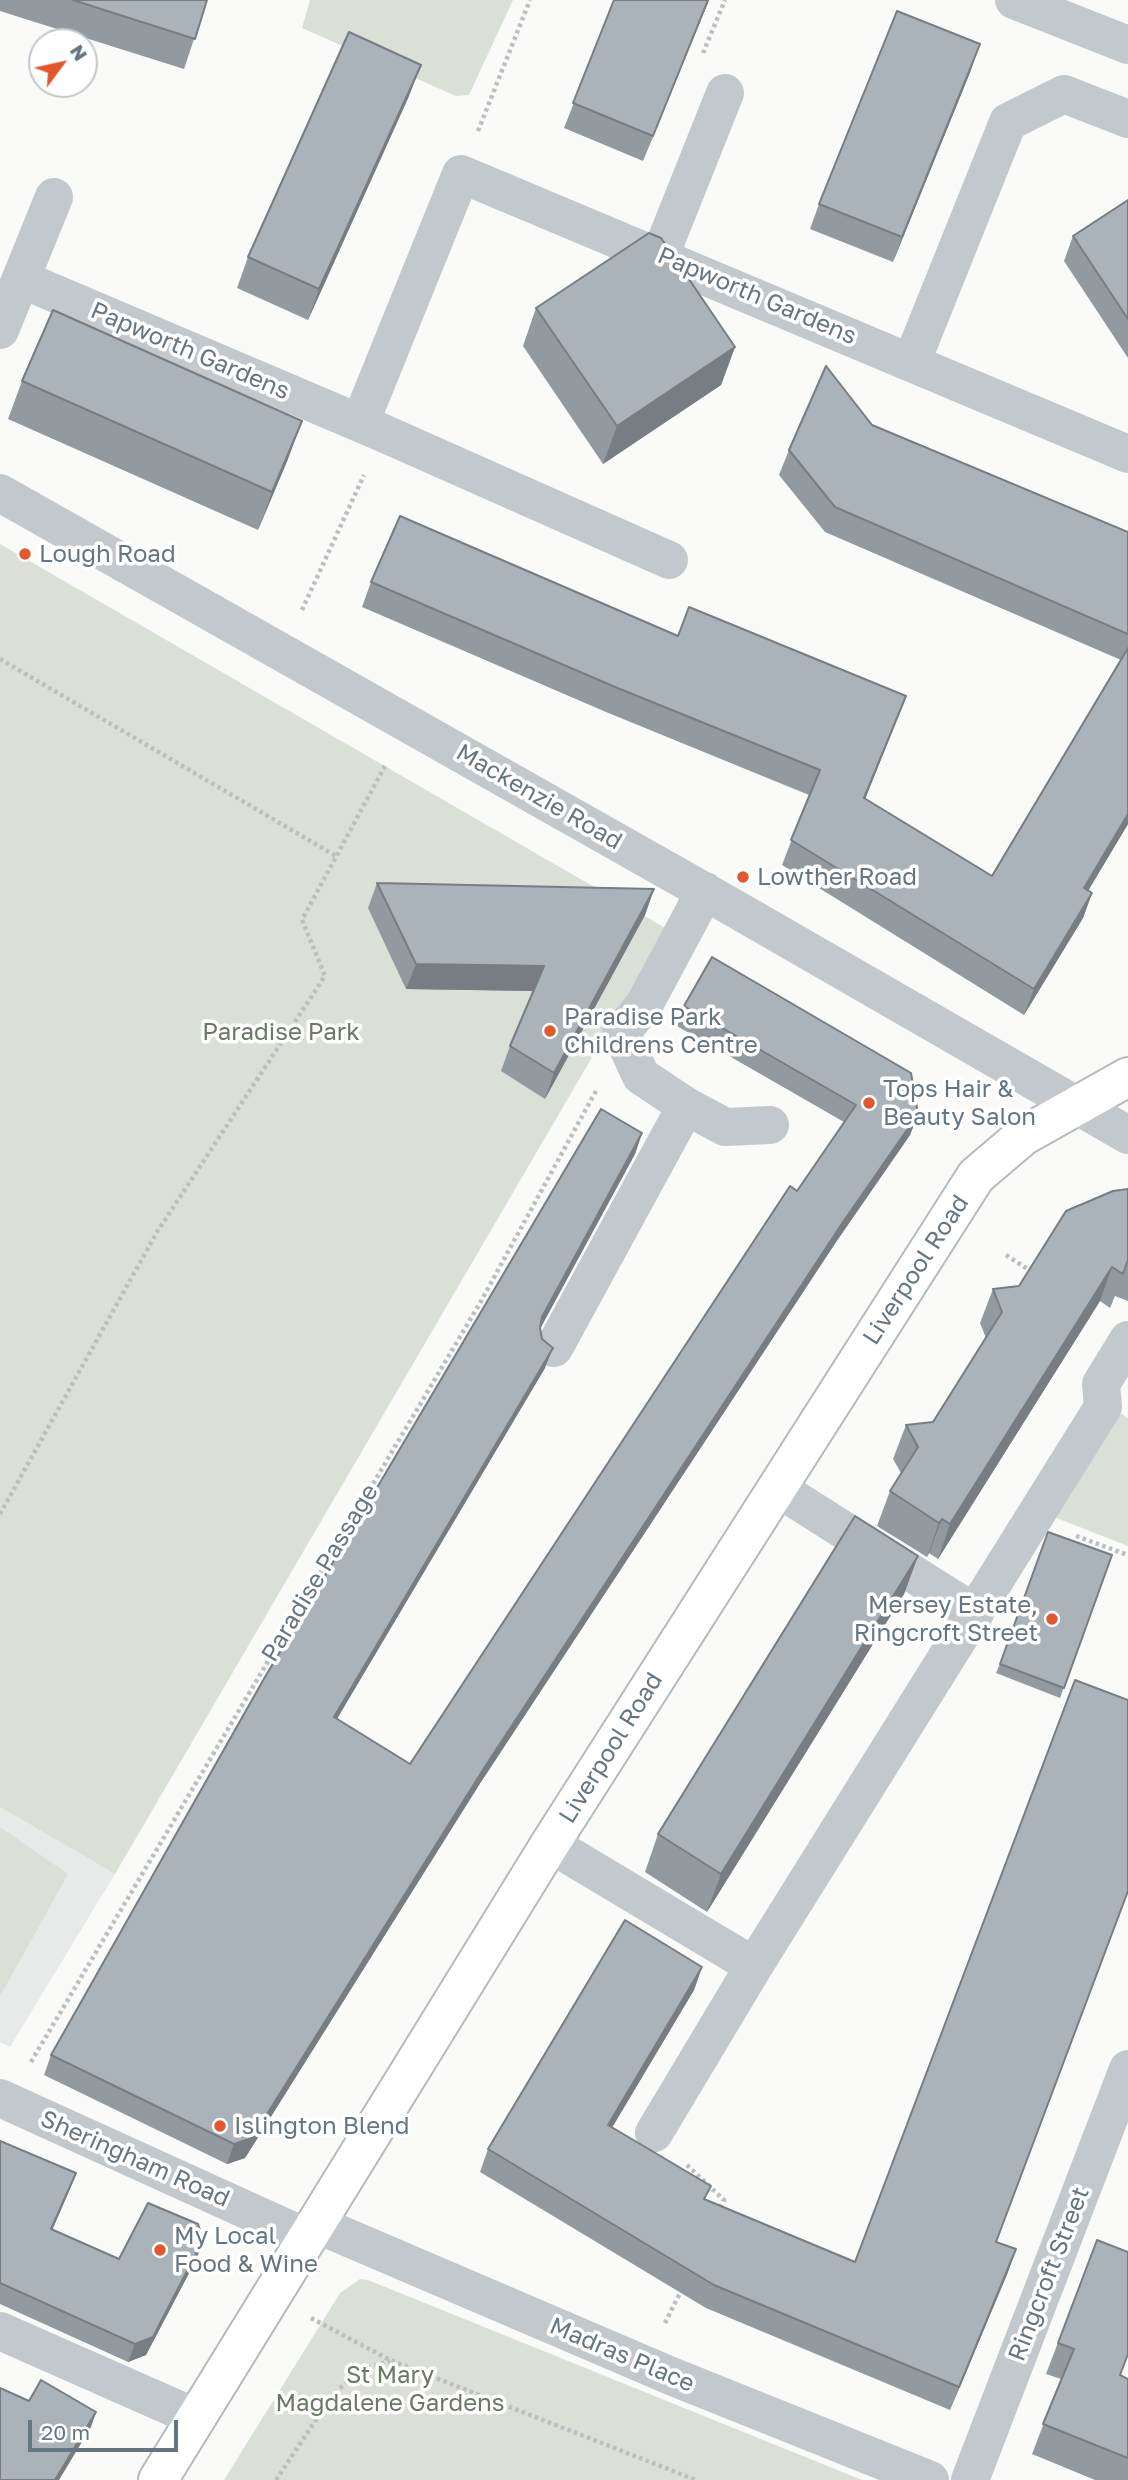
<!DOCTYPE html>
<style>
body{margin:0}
#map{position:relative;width:1128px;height:2480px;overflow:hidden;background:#fafaf8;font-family:"Golos Text",sans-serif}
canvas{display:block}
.north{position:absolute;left:28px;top:28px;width:70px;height:70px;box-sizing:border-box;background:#fff;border:2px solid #c1c8cd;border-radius:50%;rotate:57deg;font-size:19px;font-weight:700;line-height:28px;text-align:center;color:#657683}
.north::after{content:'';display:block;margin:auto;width:24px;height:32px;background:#e4572e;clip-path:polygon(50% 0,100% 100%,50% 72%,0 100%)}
.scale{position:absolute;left:28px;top:2420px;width:150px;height:32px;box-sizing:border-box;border:4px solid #657683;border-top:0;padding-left:9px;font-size:21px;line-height:24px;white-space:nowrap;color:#657683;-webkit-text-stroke:5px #fff;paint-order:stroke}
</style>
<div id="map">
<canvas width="1128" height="2480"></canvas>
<div class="north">N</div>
<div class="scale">20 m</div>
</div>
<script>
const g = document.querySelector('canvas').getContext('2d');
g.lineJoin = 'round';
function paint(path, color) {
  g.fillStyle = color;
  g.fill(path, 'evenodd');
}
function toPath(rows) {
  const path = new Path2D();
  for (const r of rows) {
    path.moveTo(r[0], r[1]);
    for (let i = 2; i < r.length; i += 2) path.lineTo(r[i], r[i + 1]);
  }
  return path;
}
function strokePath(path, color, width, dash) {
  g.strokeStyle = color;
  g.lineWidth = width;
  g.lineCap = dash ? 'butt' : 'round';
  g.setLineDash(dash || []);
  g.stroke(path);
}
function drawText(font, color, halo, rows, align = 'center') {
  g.font = font + ' "Golos Text",sans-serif';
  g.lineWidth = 7;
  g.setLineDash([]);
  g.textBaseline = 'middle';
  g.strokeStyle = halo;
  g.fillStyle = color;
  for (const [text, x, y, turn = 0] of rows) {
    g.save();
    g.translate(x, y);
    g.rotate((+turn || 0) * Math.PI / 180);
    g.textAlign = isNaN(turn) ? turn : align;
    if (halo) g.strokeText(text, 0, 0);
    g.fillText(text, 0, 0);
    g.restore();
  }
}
paint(toPath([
 [0,1807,115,1874,10,2047,0,2042]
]), '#e8e9e9');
paint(toPath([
 [310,0,513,0,469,95,456,96,302,28],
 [0,544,667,929,115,1874,0,1807],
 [1120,1413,1128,1418,1128,1546,1054,1517],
 [0,1827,68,1874,0,1996],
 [360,2279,368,2280,862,2480,224,2480,340,2293]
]), '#dadfd7');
const major = toPath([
 [158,2480,550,1844,976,1176,1023,1136,1128,1077]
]);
strokePath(major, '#b5babe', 42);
strokePath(toPath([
 [703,53,725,0],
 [478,131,530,0],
 [302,610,364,475],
 [0,659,336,856],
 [1006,1255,1032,1272],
 [0,1514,157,1232,325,976,302,920,386,764],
 [1076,1536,1128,1555],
 [31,2062,480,1303,597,1089],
 [687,2165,724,2200,719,2210],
 [311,2318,390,2360,696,2480],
 [665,2323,683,2287],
 [276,2480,331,2397,357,2372,390,2361]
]), '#bbbfc2', 4.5, [3.5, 3.5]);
strokePath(toPath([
 [1014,0,1128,45],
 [660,256,725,93],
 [21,279,383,433,669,560],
 [0,330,54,197],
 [912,361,1008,122,1064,94,1128,119],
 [360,423,461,174,1128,454],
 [0,493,732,907,1128,1135],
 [705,891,644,1005,621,1033,641,1076,686,1106,725,1127,770,1125],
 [554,1348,686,1106],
 [777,1488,975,1613],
 [550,1844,754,1966],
 [0,2098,308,2238],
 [654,2133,754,1966,1103,1407,1101,1384,1128,1340],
 [316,2224,671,2376,930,2480],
 [0,2331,197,2418],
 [970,2480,1128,2069]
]), '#c3c8cc', 38);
strokePath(major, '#fff', 38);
paint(toPath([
 [0,0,207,0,184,69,0,11],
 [614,0,709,0,643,161,564,128],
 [971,70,893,262,810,229,819,204],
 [409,96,308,320,237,288,248,257],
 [1128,200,1128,358,1064,261,1073,236],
 [536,308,735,347,721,385,603,464,523,346],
 [22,381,288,459,258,530,8,419],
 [872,425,1128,532,1128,824,1088,890,1092,893,1083,918,1024,1015,782,865,809,795,606,712,362,607,371,582,678,636,906,696,865,799,992,876,1121,660,825,532,779,475,789,450],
 [377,883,654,889,645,915,545,1099,501,1071,510,1046,533,991,406,989,368,908],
 [684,1006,918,1114,910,1135,836,1242,479,1785,245,2158,227,2164,44,2075,51,2055,642,1133,635,1154,540,1329,545,1368,337,1719,410,1764,844,1122,677,1026],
 [1128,1189,1128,1301,1115,1296,1110,1308,1100,1301,938,1559,929,1553,927,1557,877,1526,890,1491,901,1473,893,1459,906,1425,933,1422,986,1338,980,1323,993,1289,1019,1286],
 [1112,1555,1060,1698,996,1673,1000,1664],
 [918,1556,904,1594,707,1912,645,1872,658,1834],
 [702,1967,694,1990,612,2127,706,2201,855,2262,996,2242,1008,2272,950,2410,706,2308,480,2172,488,2149],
 [0,2141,69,2191,52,2229,119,2259,197,2258,146,2355,128,2362,0,2304],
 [1097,2240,1120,2376,1128,2379,1128,2480,1095,2480,1032,2454,1061,2379,1046,2374]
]), '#929a9f');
paint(toPath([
 [708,0,709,0,643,161,653,136],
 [980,44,971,70,893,262,902,237],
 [421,65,409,96,308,320,319,289],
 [735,347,721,385,603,464,617,426],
 [302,421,288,459,258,530,272,492],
 [906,696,896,722,855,824,864,798],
 [1128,814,1128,824,1075,913,1084,888],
 [654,889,645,915,545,1099,554,1073],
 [1092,893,1083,918,1024,1015,1034,989],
 [416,964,544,966,535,991,406,989],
 [918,1114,910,1135,836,1242,479,1785,245,2158,227,2164,234,2144,486,1765,843,1222],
 [642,1133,635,1154,535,1338,542,1317],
 [1112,1267,1100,1301,938,1559,950,1524],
 [553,1348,545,1368,326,1737,334,1717],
 [942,1519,929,1553,927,1557,939,1523],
 [918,1556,904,1594,707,1912,721,1874],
 [702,1967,694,1990,600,2148,608,2125],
 [76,2173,69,2191,45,2247,51,2229],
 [203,2240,197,2258,146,2355,128,2362,135,2344],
 [1016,2249,1008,2272,950,2410,959,2387],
 [96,2412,91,2427,59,2480,55,2480]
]), '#777d82');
const building = toPath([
 [73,0,207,0,195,39,73,0],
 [614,0,708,0,653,136,573,103,614,0],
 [897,11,980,44,902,237,819,204,897,11],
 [349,32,421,65,319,289,248,257,349,32],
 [1128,200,1128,319,1073,236,1128,200],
 [649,233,661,238,735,347,617,426,536,308,649,233],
 [53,310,302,421,272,492,22,381,53,310],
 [826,366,872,425,1128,532,1128,634,835,507,789,450,826,366],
 [400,516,678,636,689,607,906,696,864,798,992,876,1128,648,1128,814,1084,888,1092,893,1034,989,791,840,820,770,615,687,371,582,400,516],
 [377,883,654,889,554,1073,510,1046,544,966,416,964,377,883],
 [712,957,911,1073,918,1114,843,1222,486,1765,252,2138,234,2144,51,2055,265,1677,601,1109,642,1133,542,1317,540,1328,542,1339,553,1348,334,1717,410,1764,790,1186,797,1191,856,1105,684,1006,712,957],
 [1128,1189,1128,1262,1127,1262,1123,1274,1112,1267,950,1524,942,1519,939,1523,890,1491,918,1447,906,1425,933,1422,1002,1312,993,1289,1019,1286,1066,1211,1113,1191,1128,1189],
 [855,1516,918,1556,721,1874,658,1834,855,1516],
 [1048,1532,1112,1555,1064,1688,1000,1664,1048,1532],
 [1075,1680,1128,1700,1128,1891,996,2242,1016,2249,959,2387,714,2285,488,2149,625,1920,702,1967,608,2125,711,2186,704,2199,855,2262,1075,1680],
 [0,2141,76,2173,51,2229,119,2259,148,2203,198,2224,203,2240,153,2337,135,2344,0,2283,0,2141],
 [1097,2240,1128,2252,1128,2354,1120,2375,1128,2379,1128,2458,1043,2424,1074,2349,1058,2343,1097,2240],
 [41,2380,96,2412,55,2480,0,2480,0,2388,29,2401,41,2380]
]);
paint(building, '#aab3b9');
strokePath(building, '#777d82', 2);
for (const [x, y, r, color] of [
 [25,554,7,"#e4572e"],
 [743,877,7,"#e4572e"],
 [550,1031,7,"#e4572e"],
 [869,1103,7,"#e4572e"],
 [1052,1619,7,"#e4572e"],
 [220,2126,7,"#e4572e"],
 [160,2250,7,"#e4572e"]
]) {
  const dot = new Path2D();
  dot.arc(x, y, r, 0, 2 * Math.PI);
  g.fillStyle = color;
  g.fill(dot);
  strokePath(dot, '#fff', 2.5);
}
drawText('24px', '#657683', '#fff', [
 ["Papworth Gardens",757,296,23],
 ["Papworth Gardens",190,351,23],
 ["Mackenzie Road",539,797,30],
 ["Liverpool Road",916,1270,-57],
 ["Paradise Passage",320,1573,-59],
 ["Liverpool Road",611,1748,-58],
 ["Sheringham Road",135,2159,24],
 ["Ringcroft Street",1049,2274,-69],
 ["Madras Place",622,2355,23]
]);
drawText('24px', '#657683', '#fff', [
 ["Lough Road",39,554],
 ["Lowther Road",757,877],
 ["Paradise Park",564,1017],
 ["Childrens Centre",564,1045],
 ["Tops Hair &",883,1089],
 ["Beauty Salon",883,1117],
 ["Mersey Estate,",1038,1605,"right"],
 ["Ringcroft Street",1038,1633,"right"],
 ["Islington Blend",234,2126],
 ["My Local",174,2236],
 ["Food & Wine",174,2264]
], 'left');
drawText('24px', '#687a64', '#fff', [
 ["Paradise Park",281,1032],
 ["St Mary",390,2375],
 ["Magdalene Gardens",390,2403]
]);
</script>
